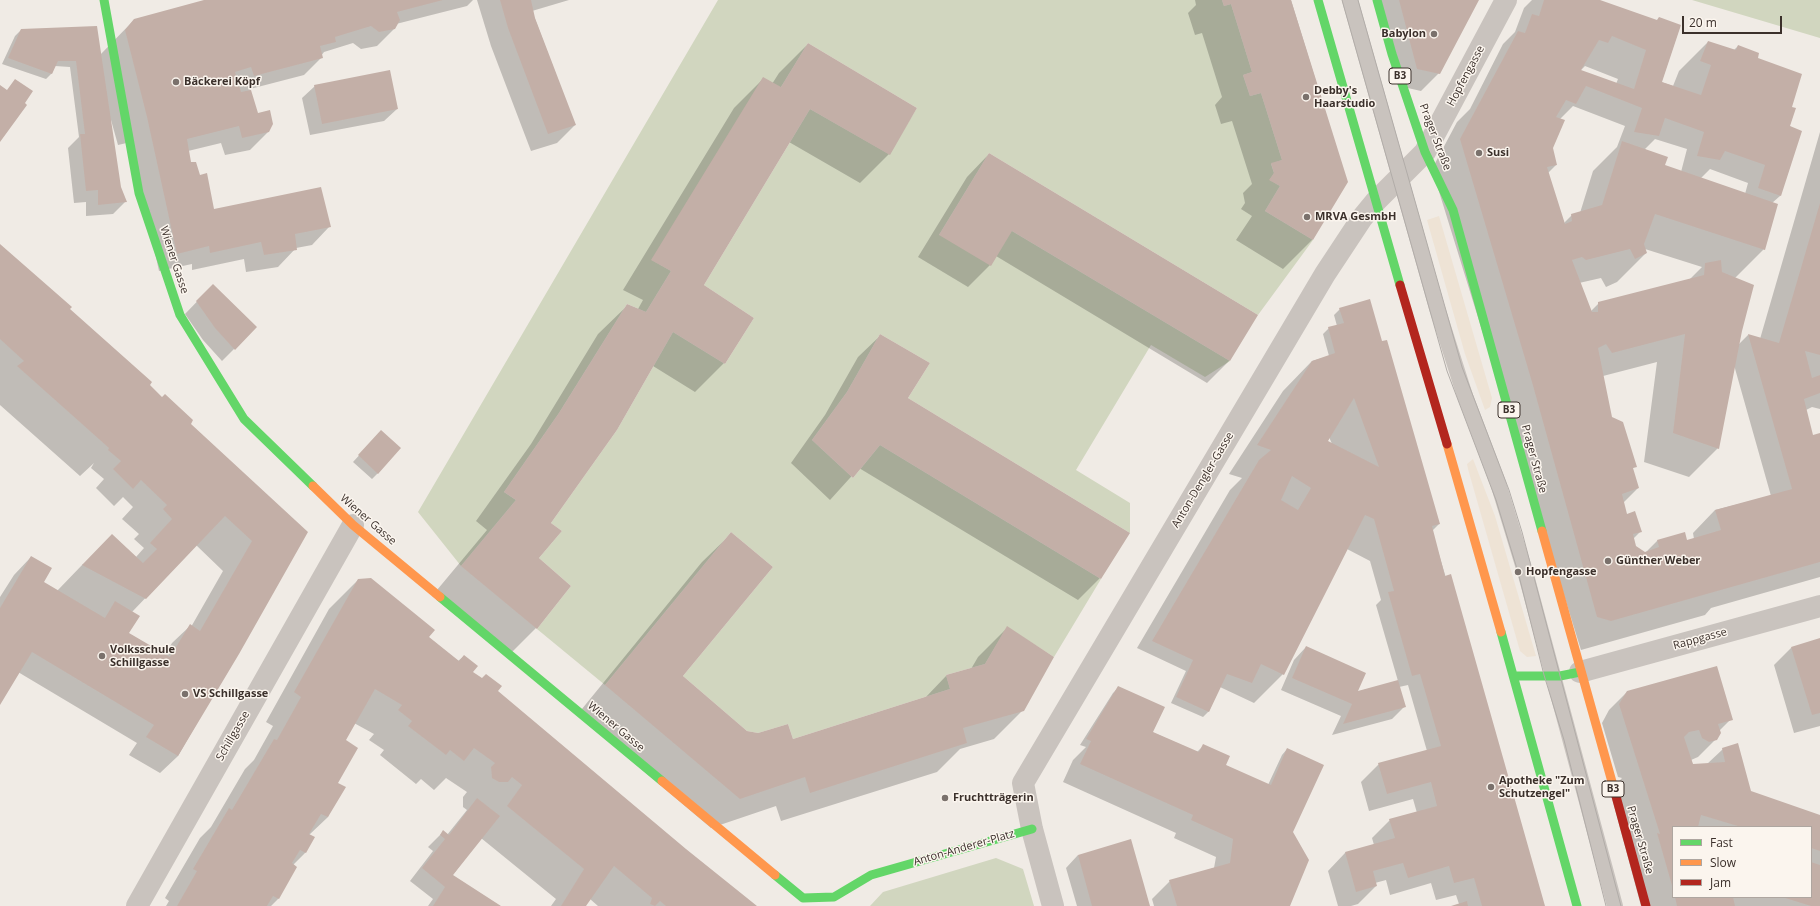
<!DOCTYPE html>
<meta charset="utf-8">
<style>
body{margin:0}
#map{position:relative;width:1820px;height:906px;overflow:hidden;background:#f0ebe5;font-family:"Open Sans",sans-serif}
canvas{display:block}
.legend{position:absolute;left:1672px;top:826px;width:140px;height:72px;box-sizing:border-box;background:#fbf5ee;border:1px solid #aea6a0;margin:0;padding:5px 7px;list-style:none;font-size:12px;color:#3b302b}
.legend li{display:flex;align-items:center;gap:8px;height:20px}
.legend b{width:20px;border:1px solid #aea6a0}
.scale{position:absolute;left:1682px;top:16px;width:100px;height:18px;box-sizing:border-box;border:2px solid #3b302b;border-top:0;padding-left:5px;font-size:12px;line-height:14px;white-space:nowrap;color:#3b302b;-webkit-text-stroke:3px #fbf5ee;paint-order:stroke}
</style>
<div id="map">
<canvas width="1820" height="906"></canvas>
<ul class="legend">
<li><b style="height:5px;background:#63d668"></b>Fast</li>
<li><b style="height:5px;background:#ff974d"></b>Slow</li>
<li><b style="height:5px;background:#b3261e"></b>Jam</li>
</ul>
<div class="scale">20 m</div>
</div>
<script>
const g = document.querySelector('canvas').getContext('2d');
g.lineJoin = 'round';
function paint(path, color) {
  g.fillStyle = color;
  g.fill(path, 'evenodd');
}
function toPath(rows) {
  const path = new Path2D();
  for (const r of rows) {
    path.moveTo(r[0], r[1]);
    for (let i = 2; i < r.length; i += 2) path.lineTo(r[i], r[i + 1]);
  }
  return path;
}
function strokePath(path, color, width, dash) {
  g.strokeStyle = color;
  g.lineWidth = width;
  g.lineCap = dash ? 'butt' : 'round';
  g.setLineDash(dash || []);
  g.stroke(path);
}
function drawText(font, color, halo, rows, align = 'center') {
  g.font = font + ' "Open Sans",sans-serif';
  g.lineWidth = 3;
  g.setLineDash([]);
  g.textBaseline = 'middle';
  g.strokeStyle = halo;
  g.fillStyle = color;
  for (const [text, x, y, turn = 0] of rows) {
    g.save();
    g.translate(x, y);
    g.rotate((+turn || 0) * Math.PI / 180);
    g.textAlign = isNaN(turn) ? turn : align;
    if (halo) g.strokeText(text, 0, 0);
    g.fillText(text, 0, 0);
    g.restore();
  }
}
paint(toPath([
 [718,0,1222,0,1224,6,1231,4,1252,72,1243,75,1250,96,1261,93,1282,160,1271,164,1274,173,1270,180,1280,186,1265,211,1313,240,1258,315,989,153,939,235,1012,231,1230,361,1205,377,1151,345,1076,470,1130,503,1130,533,908,398,930,363,880,334,847,392,812,440,853,478,880,445,1101,579,1054,657,1007,627,985,664,946,675,950,689,793,739,788,724,758,733,747,731,683,676,773,567,731,532,605,685,537,629,571,586,539,558,562,531,551,523,617,430,673,332,725,364,754,318,704,285,810,109,889,154,917,108,808,43,781,87,652,260,671,271,646,312,627,304,559,413,504,492,516,500,461,566,418,512],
 [1692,0,1820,0,1820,38],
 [996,858,1023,869,1034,906,870,906,883,892]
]), '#d1d6bf');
paint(toPath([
 [1439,216,1492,398,1490,407,1485,410,1465,354,1427,220],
 [1473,459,1495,516,1536,656,1527,657,1520,651,1468,469,1467,464]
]), '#eee3d5');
paint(toPath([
 [208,0,473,0,467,6,396,24,395,28,377,46,361,49,353,43,324,52,321,56,322,57,304,75,250,89,257,114,268,132,250,150,225,155,221,143,188,151,190,163,213,211,329,227,312,245,296,248,278,267,246,272,244,259,192,270,192,264,159,271,131,142,118,145,111,120,110,120,120,187,125,202,113,214,86,216,86,202,74,203,68,148,79,137,70,67,55,66,52,73,46,79,2,64,15,36,21,30,100,55,134,20],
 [477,0,569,0,532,11,575,125,557,143,531,151,491,46],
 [1195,0,1291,0,1347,182,1312,240,1283,269,1236,240,1252,216,1241,209,1245,203,1243,193,1252,184,1232,121,1221,124,1215,105,1222,97,1202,33,1195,35,1188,13,1196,5],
 [1377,0,1478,0,1439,73,1421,91,1399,86],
 [1532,0,1598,0,1656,21,1661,82,1673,86,1679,71,1708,42,1734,50,1738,46,1757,58,1791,108,1789,126,1801,132,1780,196,1772,203,1764,249,1735,278,1738,345,1748,335,1760,339,1820,132,1820,409,1812,407,1806,410,1812,436,1820,434,1820,577,1711,608,1705,615,1581,650,1432,169,1457,122,1470,109,1503,44,1515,32,1524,8],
 [1585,66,1618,79,1616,84,1580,71],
 [1573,106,1625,126,1617,147,1593,171,1580,213,1572,215,1564,223,1548,173,1556,165,1552,148,1560,119],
 [1655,139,1687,149,1681,172,1664,166,1645,149],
 [1710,169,1748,183,1745,194,1700,179],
 [1645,249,1702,267,1689,280,1599,303,1590,312,1579,283,1601,278,1606,287,1617,282,1646,253],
 [1657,362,1644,462,1689,477,1718,448,1734,365,1771,496,1715,510,1693,533,1694,539,1686,541,1657,541,1645,553,1635,547,1633,539,1641,531,1626,515,1623,503,1638,488,1632,469,1635,466,1611,418,1603,376],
 [808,44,889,154,860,183,789,142,703,285,724,363,695,392,653,366,550,523,538,559,536,628,507,657,432,596,487,530,476,521,531,444,598,334,628,305,638,309,643,300,623,290,734,108,763,79,772,84,779,73],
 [315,86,397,109,384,121,310,135,302,98],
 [989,154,1257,315,1229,361,1207,383,996,256,990,265,968,287,918,257,967,177],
 [0,245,68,310,146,389,190,424,307,532,178,756,160,773,129,755,137,743,18,672,0,703,0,597,14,575,31,557,43,582,57,591,83,564,136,557,144,548,134,539,139,534,122,519,133,507,123,497,114,506,96,488,104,479,91,468,94,463,80,476,0,405],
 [196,545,223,571,191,627,190,626,172,643,165,655,128,633,132,612],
 [213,285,256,327,222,361,203,340,185,314],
 [1340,309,1439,524,1432,531,1544,906,1453,906,1459,904,1456,895,1436,900,1431,883,1390,895,1386,880,1375,883,1376,886,1358,904,1351,906,1338,906,1328,871,1345,853,1374,845,1372,838,1390,820,1417,813,1413,799,1369,811,1361,782,1379,764,1427,751,1408,685,1399,687,1405,706,1392,719,1332,735,1341,716,1281,690,1294,660,1306,647,1356,692,1398,681,1376,605,1381,600,1370,561,1347,549,1283,674,1254,703,1220,687,1209,711,1203,717,1171,703,1186,671,1137,648,1230,490,1242,478,1229,474,1283,391,1312,361,1329,356,1323,334,1329,328,1337,326,1334,315],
 [1329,437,1332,444,1327,441],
 [881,335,906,399,1100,578,1078,600,859,468,830,500,791,463,825,415,858,357],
 [375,438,378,473,372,479,353,462],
 [732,533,682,676,746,732,793,740,925,698,946,676,971,669,978,657,1007,628,1023,710,994,739,960,749,937,772,781,821,776,806,711,828,577,715,702,562],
 [358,580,458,661,464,656,472,672,685,850,755,906,598,906,590,899,585,906,551,906,556,899,481,838,452,876,500,906,428,906,433,899,410,881,433,851,428,847,443,832,447,835,467,810,463,807,463,797,467,792,446,778,434,790,421,779,416,784,380,755,384,750,369,740,374,734,354,723,344,741,337,784,328,817,309,835,313,838,305,853,293,865,296,867,278,899,271,906,166,906,169,901,165,898,200,838,211,827,245,769,254,760,273,726,266,722,329,609],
 [1820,640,1820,726,1794,733,1774,665,1791,648],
 [1119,687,1152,732,1197,752,1204,745,1225,765,1268,785,1282,755,1287,749,1292,832,1289,906,1154,906,1152,899,1170,881,1214,868,1216,857,1174,838,1176,833,1063,782,1073,760,1086,747,1080,745,1113,693],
 [1627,692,1731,719,1719,731,1716,739,1698,757,1691,760,1693,765,1707,764,1723,749,1750,792,1820,816,1820,906,1641,906,1610,791,1622,778,1618,777,1602,723,1609,710],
 [1673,827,1811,827,1811,897,1673,897],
 [1078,855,1149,906,1077,906,1066,868]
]), '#0003');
paint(toPath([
 [204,0,443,0,397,12,400,20,395,29,379,32,371,26,335,37,336,42,320,46,323,58,254,76,251,67,235,72,241,92,251,90,258,113,270,110,273,124,269,132,242,138,239,126,187,139,191,162,196,162,200,175,207,173,214,209,321,187,331,227,295,234,297,250,264,255,261,242,210,253,209,246,177,254,147,117,125,30,134,19],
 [500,0,531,0,535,18,576,125,548,134,508,28],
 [1222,0,1291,0,1348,182,1313,240,1265,211,1280,186,1269,180,1274,173,1271,163,1282,160,1261,93,1250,96,1243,75,1252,72,1231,4,1224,6],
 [1399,0,1479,0,1440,74,1417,69],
 [1544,0,1600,0,1657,20,1659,17,1681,25,1662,82,1701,95,1711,65,1700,61,1708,41,1736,50,1738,45,1759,53,1758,58,1802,74,1792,107,1796,108,1790,126,1802,131,1781,196,1758,188,1765,165,1725,151,1720,160,1697,156,1704,132,1665,118,1659,136,1634,132,1642,108,1586,86,1576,104,1566,100,1556,117,1565,120,1553,148,1557,165,1547,167,1565,224,1572,221,1571,214,1602,205,1622,141,1668,157,1665,165,1778,204,1765,250,1655,214,1644,244,1647,253,1635,259,1630,249,1586,260,1582,257,1572,260,1592,312,1598,312,1598,302,1704,275,1705,263,1721,260,1722,272,1754,285,1742,331,1719,449,1673,433,1685,334,1612,353,1606,344,1598,348,1612,417,1623,422,1637,467,1633,468,1639,488,1622,494,1627,514,1635,511,1642,532,1633,534,1636,546,1645,552,1659,547,1657,540,1685,532,1687,540,1721,530,1715,510,1792,489,1748,334,1779,343,1820,203,1820,355,1805,351,1812,378,1820,375,1820,393,1804,399,1813,435,1820,433,1820,562,1611,621,1597,617,1532,382,1460,139,1518,31,1525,33,1532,14,1539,16],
 [1612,36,1646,50,1634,89,1581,70,1599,40,1608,43],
 [97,26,121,187,127,202,98,205,98,190,86,191,80,134,85,134,76,61,58,61,52,74,8,58,21,29],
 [808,43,917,108,890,155,810,109,704,285,754,318,725,364,673,332,617,430,551,523,562,531,539,558,571,586,537,629,461,566,516,500,504,492,559,413,627,304,646,312,671,271,651,260,763,77,781,87],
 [390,70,398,109,322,124,314,85],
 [15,79,33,91,25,103,27,105,0,142,0,85,7,90],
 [989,153,1258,315,1230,361,1012,231,991,266,939,235],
 [0,244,72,307,70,309,152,382,150,385,162,397,165,394,193,420,191,424,308,532,239,654,178,756,146,737,154,725,32,652,0,705,0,608,31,556,52,568,44,582,105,618,115,601,140,616,129,633,170,657,190,624,200,631,252,541,225,516,146,599,82,565,112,534,143,563,157,549,150,543,172,519,163,509,167,505,141,480,133,489,113,469,121,461,108,450,109,448,17,366,24,361,0,339],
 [213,284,257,327,235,350,215,328,196,301],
 [1370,299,1382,341,1387,340,1440,524,1432,526,1445,576,1451,574,1545,906,1482,906,1474,878,1454,883,1449,866,1408,878,1403,863,1373,871,1377,886,1356,892,1345,852,1395,838,1389,819,1437,806,1431,782,1387,794,1378,763,1441,746,1420,674,1412,676,1388,592,1394,591,1374,519,1365,515,1284,675,1261,664,1252,683,1227,674,1209,712,1176,697,1193,660,1152,641,1259,460,1271,450,1257,445,1312,361,1335,353,1328,327,1344,323,1339,308],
 [1354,398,1379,467,1328,441],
 [1292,476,1311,488,1298,510,1281,500],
 [880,334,930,363,908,398,1130,533,1101,579,880,445,853,478,812,440,847,392],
 [381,430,401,448,378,474,358,455],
 [731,532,773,567,683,676,747,731,758,733,788,724,793,739,950,689,946,675,985,664,1007,626,1054,657,1024,711,963,728,967,743,810,793,805,777,740,799,605,685],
 [371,578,435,630,429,637,459,661,464,655,478,666,473,672,482,678,486,674,502,686,498,691,686,849,757,906,666,906,660,901,655,906,650,904,652,898,614,866,586,906,561,906,584,869,507,806,522,785,512,777,508,782,499,782,492,778,491,767,495,763,474,748,464,761,450,750,446,755,408,726,412,721,398,710,402,705,375,689,346,740,358,748,338,783,346,787,328,817,321,814,309,834,315,837,306,853,300,850,292,863,297,867,279,899,273,896,267,906,177,906,197,871,193,869,229,808,232,810,274,739,277,740,301,697,294,692,358,579],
 [1820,638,1820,713,1812,715,1791,647],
 [1306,646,1366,673,1358,691,1398,680,1406,707,1343,724,1352,704,1292,678],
 [1717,666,1733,720,1718,724,1721,733,1717,740,1709,742,1702,738,1699,730,1689,732,1684,737,1693,764,1725,762,1722,748,1738,743,1751,791,1820,815,1820,851,1811,848,1811,827,1741,827,1701,815,1698,827,1673,827,1673,889,1657,833,1660,834,1619,704,1627,691],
 [1118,686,1165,707,1153,732,1199,752,1203,744,1230,756,1226,765,1271,785,1287,748,1324,765,1293,832,1309,860,1290,906,1177,906,1169,880,1230,863,1233,839,1191,820,1193,815,1080,764,1091,741,1086,739],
 [477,798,500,816,453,875,501,906,433,906,445,887,422,868,445,839,440,835,443,830,449,835],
 [1131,839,1150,906,1092,906,1078,855],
 [1811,862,1820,865,1820,906,1811,906,1782,897,1811,897],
 [1675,897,1733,897,1735,906,1677,906],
 [1467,901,1468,906,1451,906]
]), '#c3afa7');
strokePath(toPath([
 [1350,0,1437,308,1465,396,1498,483,1526,575,1615,906]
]), '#c9c3be', 16);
strokePath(toPath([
 [1580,672,1820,606],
 [137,906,353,525],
 [1053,906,1032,829,1023,783,1325,274,1362,218,1376,201,1425,152,1506,0]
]), '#c9c3be', 22);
strokePath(toPath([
 [104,0,139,193,180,315,244,419,313,486],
 [1318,0,1400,285],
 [1377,0,1392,54,1425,152,1453,210,1542,531],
 [440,597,662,781],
 [1501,632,1577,906],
 [1514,676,1560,676,1580,672],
 [775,875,803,898,834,897,871,875,1032,829]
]), '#63d668', 9);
strokePath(toPath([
 [1447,444,1501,632],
 [313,486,353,525,440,597],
 [1542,531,1614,789],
 [662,781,775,875]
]), '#ff974d', 9);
strokePath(toPath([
 [1400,285,1447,444],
 [1614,789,1646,906]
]), '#b3261e', 9);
strokePath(toPath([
 [1342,0,1447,371,1496,500,1518,572,1544,675,1564,740,1606,906],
 [1358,0,1462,367,1509,490,1522,532,1621,906]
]), '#b1aca8', 1);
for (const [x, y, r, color] of [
 [1434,34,4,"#7a716c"],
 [176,82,4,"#7a716c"],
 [1306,97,4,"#7a716c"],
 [1479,153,4,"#7a716c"],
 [1307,217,4,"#7a716c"],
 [1608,561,4,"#7a716c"],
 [1518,572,4,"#7a716c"],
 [102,656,4,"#7a716c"],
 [185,694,4,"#7a716c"],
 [1491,787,4,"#7a716c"],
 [945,798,4,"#7a716c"]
]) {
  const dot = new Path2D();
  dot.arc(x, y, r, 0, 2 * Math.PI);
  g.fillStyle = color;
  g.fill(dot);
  strokePath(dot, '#fbf5ee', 1.5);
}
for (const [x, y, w] of [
 [1400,76,22],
 [1509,410,22],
 [1613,789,22]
]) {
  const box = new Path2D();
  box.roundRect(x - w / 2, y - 8, w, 16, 3);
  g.fillStyle = '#fbf5ee';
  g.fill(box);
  strokePath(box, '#3b302b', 1);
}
drawText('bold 10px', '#3b302b', null, [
 ["B3",1400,76],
 ["B3",1509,410],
 ["B3",1613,789]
]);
drawText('bold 11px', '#3b302b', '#fbf5ee', [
 ["Babylon",1426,34,"right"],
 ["Bäckerei Köpf",184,82],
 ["Debby's",1314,91],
 ["Haarstudio",1314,104],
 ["Susi",1487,153],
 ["MRVA GesmbH",1315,217],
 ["Günther Weber",1616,561],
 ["Hopfengasse",1526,572],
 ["Volksschule",110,650],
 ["Schillgasse",110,663],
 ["VS Schillgasse",193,694],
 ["Apotheke \"Zum",1499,781],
 ["Schutzengel\"",1499,794],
 ["Fruchtträgerin",953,798]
], 'left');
drawText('11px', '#3b302b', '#fbf5ee', [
 ["Hopfengasse",1466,76,-62],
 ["Prager Straße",1435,137,69],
 ["Wiener Gasse",174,260,72],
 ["Prager Straße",1534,459,75],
 ["Anton-Dengler-Gasse",1203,480,-59],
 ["Wiener Gasse",368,520,41],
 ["Rappgasse",1700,639,-15],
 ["Wiener Gasse",616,727,40],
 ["Schillgasse",233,736,-60],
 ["Prager Straße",1640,840,74],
 ["Anton-Anderer-Platz",964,848,-16]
]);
</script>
